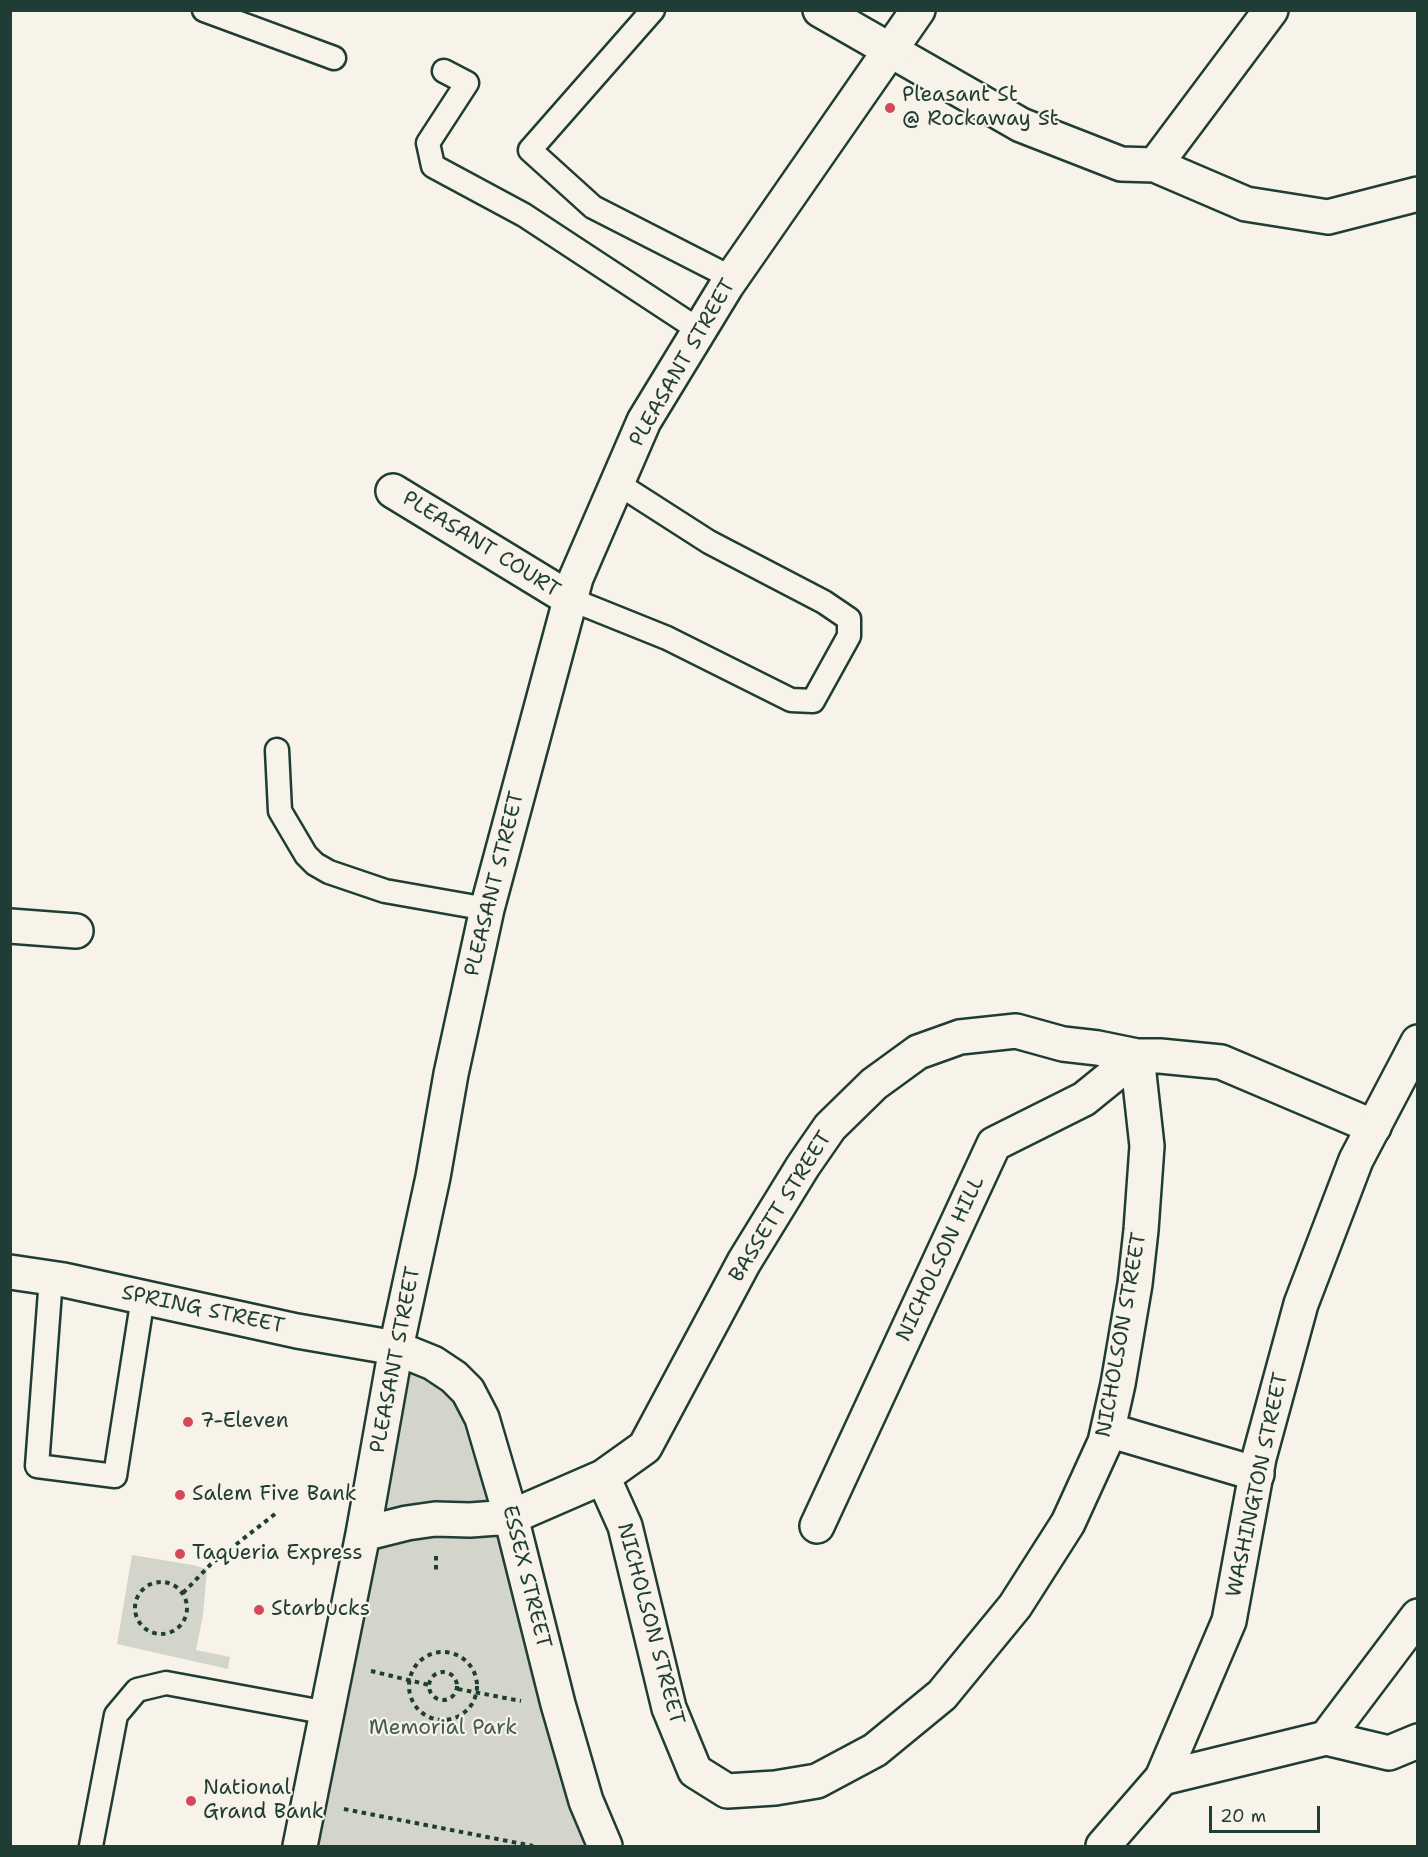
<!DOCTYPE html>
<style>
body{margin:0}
#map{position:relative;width:1428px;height:1857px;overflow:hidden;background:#f7f3e8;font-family:"Shantell Sans",sans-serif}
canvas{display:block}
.frame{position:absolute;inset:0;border:12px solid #1f3d34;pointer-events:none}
.scale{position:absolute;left:1209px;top:1806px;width:111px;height:27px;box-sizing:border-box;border:3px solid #1f3d34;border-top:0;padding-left:8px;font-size:18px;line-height:21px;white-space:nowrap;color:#1f3d34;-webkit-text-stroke:4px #f7f3e8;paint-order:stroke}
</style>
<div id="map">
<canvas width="1428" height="1857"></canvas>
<div class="frame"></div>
<div class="scale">20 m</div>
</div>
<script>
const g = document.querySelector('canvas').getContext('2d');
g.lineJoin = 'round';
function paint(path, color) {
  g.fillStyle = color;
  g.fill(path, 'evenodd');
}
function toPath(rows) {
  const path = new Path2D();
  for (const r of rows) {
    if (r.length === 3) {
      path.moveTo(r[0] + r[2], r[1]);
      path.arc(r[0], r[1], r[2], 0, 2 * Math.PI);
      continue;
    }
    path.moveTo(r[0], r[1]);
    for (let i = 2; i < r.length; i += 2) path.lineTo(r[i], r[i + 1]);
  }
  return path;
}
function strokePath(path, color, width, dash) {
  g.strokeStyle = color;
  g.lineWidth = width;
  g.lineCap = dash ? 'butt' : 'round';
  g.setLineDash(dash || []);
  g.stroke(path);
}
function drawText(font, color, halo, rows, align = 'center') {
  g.font = font + ' "Shantell Sans",sans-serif';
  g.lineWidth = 4.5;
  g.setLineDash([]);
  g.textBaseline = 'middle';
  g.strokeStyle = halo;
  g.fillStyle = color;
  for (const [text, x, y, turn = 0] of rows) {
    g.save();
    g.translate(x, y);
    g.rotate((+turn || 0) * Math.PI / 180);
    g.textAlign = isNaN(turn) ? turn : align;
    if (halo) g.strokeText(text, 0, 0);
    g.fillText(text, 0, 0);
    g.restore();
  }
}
paint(toPath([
 [396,1348,454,1377,605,1846,300,1846],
 [132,1555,193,1565,207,1569,203,1615,196,1650,230,1657,228,1669,117,1644]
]), '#d3d5ca');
const lane = toPath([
 [204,10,334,58],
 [653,10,530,150,593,207,732,278],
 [444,71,467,83,428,143,433,166,524,215,699,330],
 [570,599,667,638,791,700,813,701,849,636,849,619,824,602,709,542,617,483],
 [277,750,280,811,306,855,315,864,329,872,385,891,487,909],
 [51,1278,37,1466,115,1476,143,1297],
 [91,1846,116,1715,137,1690,166,1683,328,1713]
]);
const street = toPath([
 [820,10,1021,125,1121,164,1155,165,1246,204,1328,217,1418,194],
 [1155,165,1271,10],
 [393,491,570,599],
 [10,926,76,931],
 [1108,1430,1257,1474],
 [603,1477,625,1526,669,1708,695,1771,727,1791,775,1788,817,1781,875,1750,942,1695,1015,1606,1068,1523,1105,1442,1118,1384,1135,1284,1141,1230,1147,1146,1137,1056],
 [511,1517,603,1477,645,1447,744,1262,803,1166,830,1127,874,1084,918,1052,960,1037,1016,1031,1063,1044,1098,1048,1137,1056,1160,1056,1221,1062,1374,1127],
 [817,1526,994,1144,1084,1099,1137,1056],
 [1326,1738,1389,1753,1418,1741],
 [1162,1778,1326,1738,1418,1616]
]);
const secondary = toPath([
 [10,1272,64,1280,297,1331,396,1348,433,1177,451,1074,487,909,576,578,644,421,727,285,918,10],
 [1103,1846,1162,1778,1229,1621,1259,1458,1301,1304,1356,1160,1418,1042]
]);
const primary = toPath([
 [363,1534,407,1523,435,1519,470,1520,511,1517],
 [300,1846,363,1534,396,1348,433,1363,454,1377,468,1391,482,1418,511,1517,558,1704,586,1801,605,1846]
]);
strokePath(lane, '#1f3d34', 27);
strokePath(street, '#1f3d34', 38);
strokePath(secondary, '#1f3d34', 38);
strokePath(primary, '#1f3d34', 38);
strokePath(toPath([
 [436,1556,436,1571],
 [161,1608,26],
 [183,1593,211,1564,275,1514],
 [443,1686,34],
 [371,1671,429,1685],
 [443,1686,14],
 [458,1689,521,1701],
 [344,1809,533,1846]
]), '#1f3d34', 4, [4.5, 4.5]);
strokePath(lane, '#f7f3e8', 22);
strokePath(street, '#f7f3e8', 33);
strokePath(secondary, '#f7f3e8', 33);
strokePath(primary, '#f7f3e8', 33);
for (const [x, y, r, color] of [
 [890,108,6,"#d1495b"],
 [188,1422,6,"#d1495b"],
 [180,1495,6,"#d1495b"],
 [180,1554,6,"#d1495b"],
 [259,1610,6,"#d1495b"],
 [191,1801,6,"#d1495b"]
]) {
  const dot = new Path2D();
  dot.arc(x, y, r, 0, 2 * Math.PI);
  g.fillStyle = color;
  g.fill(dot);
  strokePath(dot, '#f7f3e8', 2);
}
drawText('21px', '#1f3d34', '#f7f3e8', [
 ["Pleasant St",902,96],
 ["@ Rockaway St",902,120],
 ["7-Eleven",200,1422],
 ["Salem Five Bank",192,1495],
 ["Taqueria Express",192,1554],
 ["Starbucks",271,1610],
 ["National",203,1789],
 ["Grand Bank",203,1813]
], 'left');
drawText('21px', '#1f3d34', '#f7f3e8', [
 ["PLEASANT STREET",683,363,-60],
 ["PLEASANT COURT",481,545,32],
 ["PLEASANT STREET",495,884,-76],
 ["BASSETT STREET",781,1207,-58],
 ["NICHOLSON HILL",941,1259,-65],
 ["SPRING STREET",203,1310,12],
 ["NICHOLSON STREET",1122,1335,-80],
 ["PLEASANT STREET",396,1360,-79],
 ["WASHINGTON STREET",1258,1485,-78],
 ["ESSEX STREET",526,1577,76],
 ["NICHOLSON STREET",650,1624,75]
]);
drawText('21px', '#435b52', '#f7f3e8', [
 ["Memorial Park",443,1729]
]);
</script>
